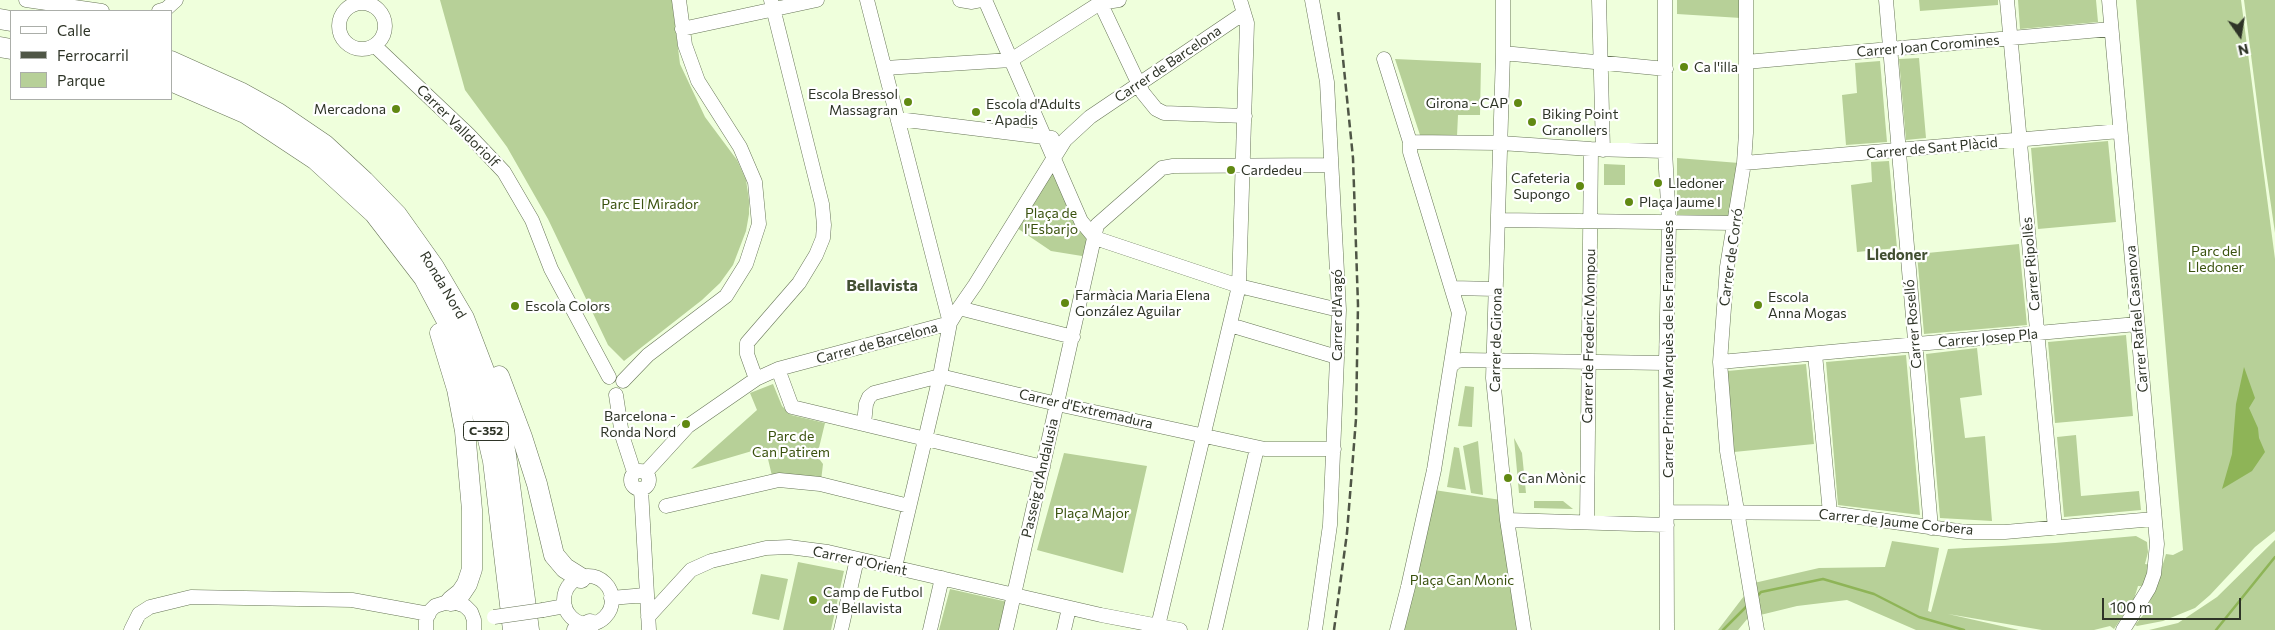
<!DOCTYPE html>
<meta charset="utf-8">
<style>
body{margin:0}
#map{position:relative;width:2275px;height:630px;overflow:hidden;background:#efffdc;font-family:Commissioner,sans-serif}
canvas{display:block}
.legend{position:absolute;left:10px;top:10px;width:162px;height:90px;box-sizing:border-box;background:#fff;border:1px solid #abaea9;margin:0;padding:6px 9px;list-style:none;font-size:15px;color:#2e3427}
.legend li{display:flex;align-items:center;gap:10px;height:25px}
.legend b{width:25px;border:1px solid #abaea9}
.north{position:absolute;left:2215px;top:10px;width:50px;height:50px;-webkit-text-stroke:4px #fff;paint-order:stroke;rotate:167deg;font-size:14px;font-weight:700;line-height:20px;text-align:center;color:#2e3427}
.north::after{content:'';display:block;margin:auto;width:18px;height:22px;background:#2e3427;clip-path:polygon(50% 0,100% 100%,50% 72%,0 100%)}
.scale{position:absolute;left:2102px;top:598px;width:139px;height:22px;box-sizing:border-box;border:2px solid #2e3427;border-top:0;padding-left:6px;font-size:15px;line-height:18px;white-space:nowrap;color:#2e3427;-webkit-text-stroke:4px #fff;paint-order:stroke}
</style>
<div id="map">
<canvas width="2275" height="630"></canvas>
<ul class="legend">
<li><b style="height:6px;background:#fff"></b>Calle</li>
<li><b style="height:6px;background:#4f5646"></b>Ferrocarril</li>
<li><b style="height:14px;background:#b7d098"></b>Parque</li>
</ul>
<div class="north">N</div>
<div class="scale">100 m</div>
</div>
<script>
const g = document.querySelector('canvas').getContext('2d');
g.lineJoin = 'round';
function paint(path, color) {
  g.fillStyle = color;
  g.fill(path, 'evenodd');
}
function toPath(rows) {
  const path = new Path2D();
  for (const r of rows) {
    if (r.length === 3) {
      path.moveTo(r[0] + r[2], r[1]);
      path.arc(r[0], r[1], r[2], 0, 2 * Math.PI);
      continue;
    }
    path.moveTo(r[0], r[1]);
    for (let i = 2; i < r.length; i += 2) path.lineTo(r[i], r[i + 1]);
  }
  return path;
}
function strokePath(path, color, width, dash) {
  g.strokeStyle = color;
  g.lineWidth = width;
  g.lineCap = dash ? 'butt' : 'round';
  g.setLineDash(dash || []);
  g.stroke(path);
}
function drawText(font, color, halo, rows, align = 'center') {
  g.font = font + ' Commissioner,sans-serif';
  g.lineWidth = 4.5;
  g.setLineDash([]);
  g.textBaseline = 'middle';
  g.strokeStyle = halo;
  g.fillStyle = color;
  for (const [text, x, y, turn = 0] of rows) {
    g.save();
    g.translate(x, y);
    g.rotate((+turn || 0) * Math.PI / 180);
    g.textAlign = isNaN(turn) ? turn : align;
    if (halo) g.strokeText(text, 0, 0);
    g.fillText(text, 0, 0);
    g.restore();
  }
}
paint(toPath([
 [440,0,672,0,680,64,705,117,737,160,746,180,749,200,749,214,746,231,733,265,720,283,702,300,624,361,608,345,548,219,507,147,465,90],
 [1677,0,1740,0,1741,18,1677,14],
 [1919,0,1998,0,1998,5,1920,11],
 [2018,0,2096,0,2098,22,2020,29],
 [2136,0,2241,0,2275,259,2275,531,2255,547,2210,595,2195,608,2163,621,2137,626,2135,625,2144,614,2156,587,2138,586,2134,599,2114,629,2110,626,2094,630,2042,630,1948,614,2019,630,1916,630,1847,600,1797,606,1748,618,1738,630,1718,630,1754,583,1819,568,1885,567,1892,541,1939,548,1928,611,1931,612,1948,549,2055,543,2136,536,2147,542,2148,552,2145,564,2162,567,2166,554,2173,555,2183,550],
 [2244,0,2275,0,2275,233,2264,157],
 [1919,58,1926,138,1906,140,1899,59],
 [1395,59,1481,63,1480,115,1458,115,1457,136,1420,135],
 [1880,61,1887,142,1846,145,1842,95,1857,93,1855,63],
 [2108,141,2116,222,2038,229,2031,148],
 [1677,158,1739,163,1730,216,1677,215],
 [1889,161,1897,248,1857,252,1851,185,1872,182,1871,162],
 [1050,164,1095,238,1082,256,1051,251,1017,228],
 [1604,164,1625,165,1625,185,1604,185],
 [2019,244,2027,325,1924,334,1917,254],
 [2126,335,2133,416,2055,423,2048,342],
 [1977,348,1982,395,1960,398,1965,438,1985,436,1992,521,1940,518,1926,354],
 [1906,355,1920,515,1838,505,1826,362],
 [1806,364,1814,444,1734,452,1727,371],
 [773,384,782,406,791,415,825,423,817,456,823,464,821,481,772,476,768,459,752,451,691,469,757,410,750,393],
 [1465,386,1474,387,1472,427,1458,426],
 [2076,435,2081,496,2139,491,2141,510,2064,517,2057,437],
 [1514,438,1522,453,1526,493,1519,493],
 [1478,441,1483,495,1471,493,1463,446],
 [1454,447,1459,448,1466,490,1447,487],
 [1064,453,1147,466,1123,573,1037,550],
 [1434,490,1501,500,1518,630,1398,630],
 [1534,501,1563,501,1573,509,1534,508],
 [2275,540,2275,630,2149,630,2178,623,2217,597],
 [798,562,844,571,831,630,783,630],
 [761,574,788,579,779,620,752,614],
 [950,589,1012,603,1000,630,939,630]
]), '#b7d098');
paint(toPath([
 [2244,367,2255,398,2249,408,2258,428,2259,438,2265,452,2252,471,2222,489,2232,454,2236,404]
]), '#8eb457');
strokePath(toPath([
 [1756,598,1761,592,1823,579,1874,594,1919,617,1964,630],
 [1723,630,1748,605],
 [2216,630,2275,557]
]), '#8eb457', 2.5);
const minor = toPath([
 [26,0,102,11],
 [867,0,950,323],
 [960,0,972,2,982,0],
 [985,0,1081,221,1095,238],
 [1099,0,1143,93,1156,109,1164,113,1245,116],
 [1312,0,1327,82,1339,310,1330,525,1315,630],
 [1503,0,1503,53,1493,378,1507,520,1524,630],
 [1599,0,1603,150],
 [1665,0,1665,151,1669,222,1666,363,1667,630],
 [1746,0,1746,133,1744,163,1727,267,1720,362,1727,451,1757,630],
 [1886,0,1931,528],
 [2007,0,2055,528],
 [2109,0,2157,544,2154,574,2149,588,2123,630],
 [362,26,23],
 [159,11,166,9,176,0],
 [682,29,817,0],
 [375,46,468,134,504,172,532,220,551,269,609,377],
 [1503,53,1666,69],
 [1384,59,1410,142,1410,152,1459,313,1434,470,1408,587,1397,630],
 [1746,62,2111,29],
 [885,68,1011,60,1100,3,1119,0],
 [898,119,1052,138],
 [1410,142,1500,143,1591,149,1665,151],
 [1744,163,2120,131],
 [1499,220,1735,223],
 [1095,238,1239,286,1339,310],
 [1452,288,1496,289],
 [959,308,1073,337],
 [1230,325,1337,357],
 [1815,354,1830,513],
 [1720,362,2137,324],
 [1452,365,1457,361,1463,360,1666,363],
 [778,369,792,407,1043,467],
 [756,379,747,354,747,343,799,283,816,255,823,238,824,225,822,204,771,0],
 [623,381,648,355,726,296,746,264,759,224,755,182,740,147,698,81,685,45,679,0],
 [616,395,622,435,634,472],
 [864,424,866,404,869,397,874,393,940,376,1057,404,1265,449,1334,449],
 [640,480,9],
 [646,472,688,426,756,379,778,369,950,323],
 [641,489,649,630],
 [666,506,779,480,820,484,909,506],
 [1667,512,1830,513,1965,532,2005,532,2154,519],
 [1507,520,1667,525],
 [1587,522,1591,149],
 [895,567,940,376,950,323,959,308,975,285,1065,140,1090,117,1244,13],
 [588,600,24],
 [611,598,646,595],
 [543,610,565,606],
 [648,617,691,570,711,561,766,548,789,547,828,552,1101,615,1180,630],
 [131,630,139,614,150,607,191,597,352,600,429,614],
 [426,630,426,620,429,612,435,606,451,601,465,606,471,612,474,620,474,630],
 [841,630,857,559],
 [930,630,942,578],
 [1006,630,1097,225,1162,168,1173,166,1331,165],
 [1064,630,1069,608],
 [1157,630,1239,286,1247,23,1240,0],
 [1215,630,1257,448]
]);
const highway = toPath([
 [0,19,11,21],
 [0,47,11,49],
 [171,61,240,92,278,113,325,145,364,181,397,215,434,267,464,318,493,394,506,455,529,630],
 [171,81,245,113,316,160,374,213,424,278,449,325,478,396,493,461,513,630],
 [440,333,457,389,465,431,472,510,472,569,467,584,461,593,451,601],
 [499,376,522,437,537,484,554,555,565,568,581,578],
 [577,630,590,624]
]);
strokePath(minor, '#687658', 15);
strokePath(highway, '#687658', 21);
strokePath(minor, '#fff', 14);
strokePath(highway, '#fff', 20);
strokePath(toPath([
 [1334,630,1347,533,1356,419,1358,305,1353,158,1338,9]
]), '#4f5646', 2.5, [8, 4]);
const minorBridge = toPath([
 [494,617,543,610]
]);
strokePath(minorBridge, '#687658', 15, []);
strokePath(minorBridge, '#fff', 14);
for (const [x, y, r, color] of [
 [1684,67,5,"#618912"],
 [908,102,5,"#618912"],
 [1518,103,5,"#618912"],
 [396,109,5,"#618912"],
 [976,112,5,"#618912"],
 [1532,122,5,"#618912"],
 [1231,170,5,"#618912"],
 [1658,183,5,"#618912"],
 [1580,186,5,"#618912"],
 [1629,202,5,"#618912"],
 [1065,303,5,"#618912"],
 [1758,305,5,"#618912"],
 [515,306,5,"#618912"],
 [686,424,5,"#618912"],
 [1508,478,5,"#618912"],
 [813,600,5,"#618912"]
]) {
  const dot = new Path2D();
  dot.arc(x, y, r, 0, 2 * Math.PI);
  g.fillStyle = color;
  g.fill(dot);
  strokePath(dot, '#fff', 2);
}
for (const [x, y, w] of [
 [486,431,45]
]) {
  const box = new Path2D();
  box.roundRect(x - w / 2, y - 9.5, w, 19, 4);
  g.fillStyle = '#fff';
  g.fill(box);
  strokePath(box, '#2e3427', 1);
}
drawText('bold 12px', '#2e3427', null, [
 ["C-352",486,431]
]);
drawText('14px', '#2e3427', '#fff', [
 ["Carrer Joan Coromines",1928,46,-5],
 ["Carrer de Barcelona",1168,64,-34],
 ["Carrer Valldoriolf",458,126,45],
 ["Carrer de Sant Plàcid",1932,148,-5],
 ["Carrer de Corró",1731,257,-82],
 ["Carrer Ripollès",2031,264,-95],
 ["Ronda Nord",443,285,59],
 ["Carrer d'Aragó",1337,315,-90],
 ["Carrer Rafael Casanova",2137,319,-95],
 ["Carrer Roselló",1913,324,-95],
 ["Carrer de Frederic Mompou",1589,336,-89],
 ["Carrer Josep Pla",1988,338,-5],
 ["Carrer de Girona",1496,340,-89],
 ["Carrer de Barcelona",877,343,-15],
 ["Carrer Primer Marquès de les Franqueses",1668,349,-90],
 ["Carrer d'Extremadura",1086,409,13],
 ["Passeig d'Andalusia",1040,478,-77],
 ["Carrer de Jaume Corbera",1896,522,6],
 ["Carrer d'Orient",860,561,12]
]);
drawText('14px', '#2e3427', '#fff', [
 ["Ca l'illa",1694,67],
 ["Escola Bressol",898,94,"right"],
 ["Massagran",898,110,"right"],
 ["Girona - CAP",1508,103,"right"],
 ["Escola d'Adults",986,104],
 ["- Apadis",986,120],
 ["Mercadona",386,109,"right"],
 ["Biking Point",1542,114],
 ["Granollers",1542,130],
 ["Cardedeu",1241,170],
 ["Cafeteria",1570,178,"right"],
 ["Supongo",1570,194,"right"],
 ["Lledoner",1668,183],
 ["Plaça Jaume I",1639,202],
 ["Farmàcia Maria Elena",1075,295],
 ["González Aguilar",1075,311],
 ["Escola",1768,297],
 ["Anna Mogas",1768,313],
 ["Escola Colors",525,306],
 ["Barcelona -",676,416,"right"],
 ["Ronda Nord",676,432,"right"],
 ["Can Mònic",1518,478],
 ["Camp de Futbol",823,592],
 ["de Bellavista",823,608]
], 'left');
drawText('14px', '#3a520e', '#fff', [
 ["Parc El Mirador",650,204],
 ["Plaça de",1051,213],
 ["l'Esbarjo",1051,229],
 ["Parc del",2216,251],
 ["Lledoner",2216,267],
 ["Parc de",791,436],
 ["Can Patirem",791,452],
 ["Plaça Major",1092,513],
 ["Plaça Can Monic",1462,580]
]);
drawText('bold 15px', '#424f32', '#fff', [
 ["Lledoner",1897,255]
]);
drawText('bold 16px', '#424f32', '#fff', [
 ["Bellavista",882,286]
]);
</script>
